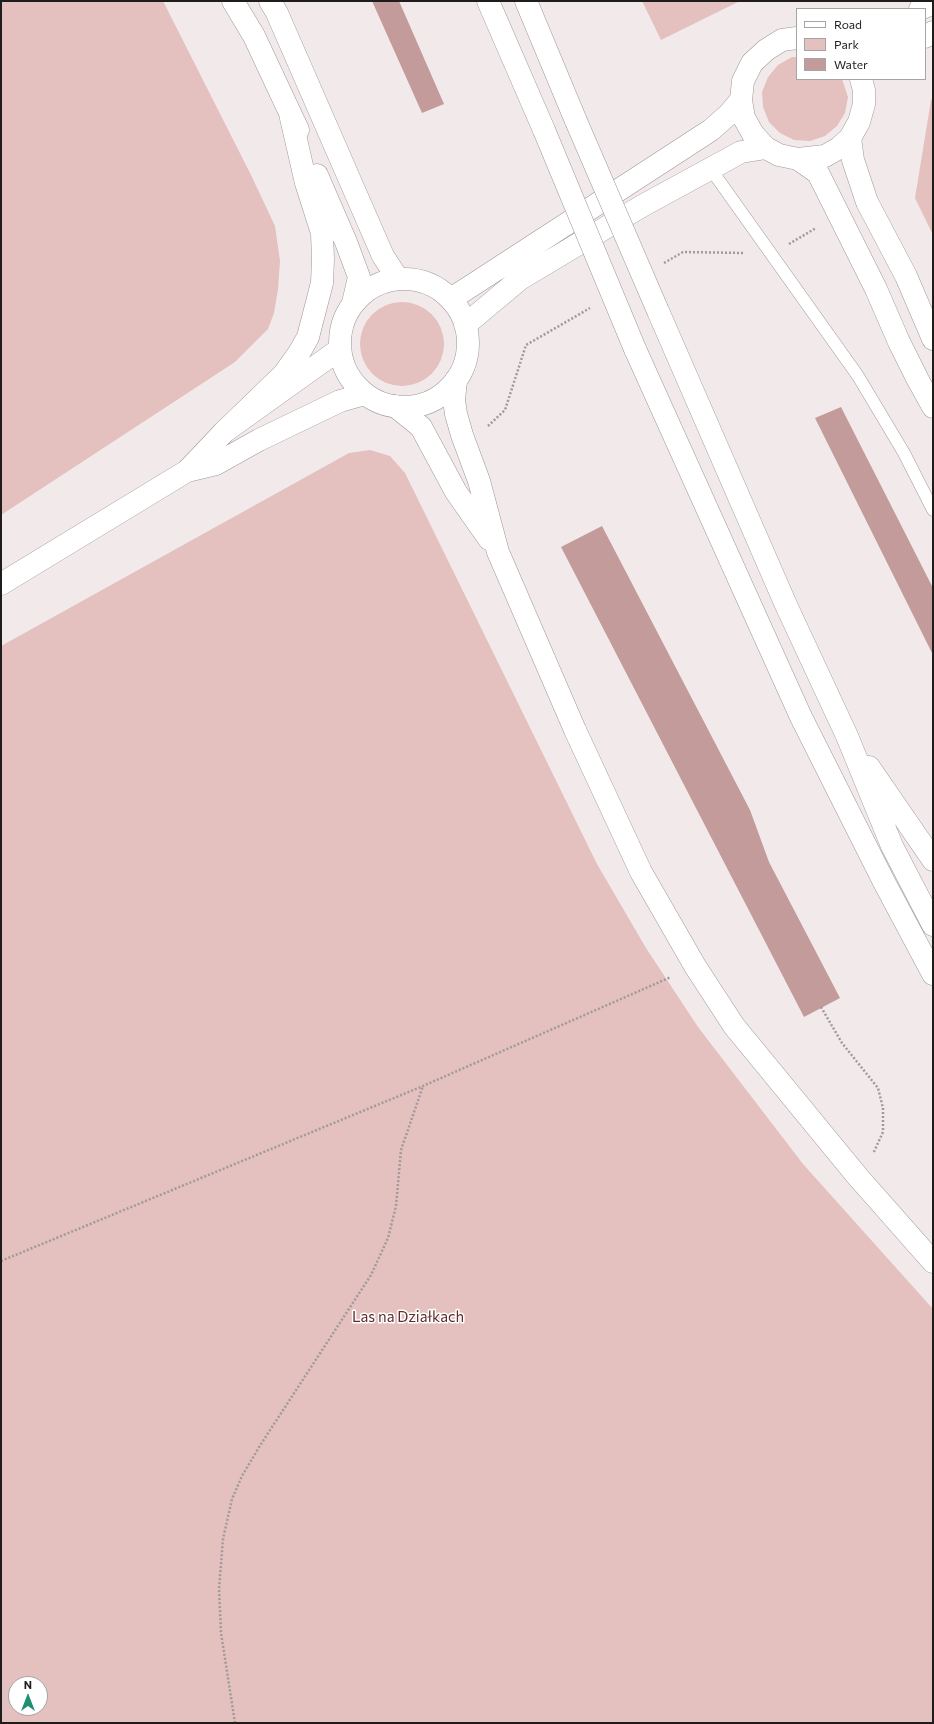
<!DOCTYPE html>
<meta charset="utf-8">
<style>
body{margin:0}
#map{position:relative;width:934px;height:1724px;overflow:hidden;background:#f2eaea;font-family:Commissioner,sans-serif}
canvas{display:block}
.frame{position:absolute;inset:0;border:2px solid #1f1c1c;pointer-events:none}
.legend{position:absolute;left:796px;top:8px;width:130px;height:72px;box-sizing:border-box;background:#fff;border:1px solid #a5a4a4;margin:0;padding:5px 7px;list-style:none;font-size:12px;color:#1f1c1c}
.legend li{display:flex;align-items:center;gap:8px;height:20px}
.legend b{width:20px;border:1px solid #a5a4a4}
.north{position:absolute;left:8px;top:1676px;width:40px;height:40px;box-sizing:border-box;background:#fff;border:1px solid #a5a4a4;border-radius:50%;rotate:0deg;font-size:11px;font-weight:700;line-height:16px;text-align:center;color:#1f1c1c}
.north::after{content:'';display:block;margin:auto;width:14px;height:18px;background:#1d9072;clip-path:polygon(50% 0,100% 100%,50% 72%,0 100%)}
</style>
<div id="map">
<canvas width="934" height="1724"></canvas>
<div class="frame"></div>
<ul class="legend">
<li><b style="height:5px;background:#fff"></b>Road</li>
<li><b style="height:11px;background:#e4c0be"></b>Park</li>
<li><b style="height:11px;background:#c39b9a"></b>Water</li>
</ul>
<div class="north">N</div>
</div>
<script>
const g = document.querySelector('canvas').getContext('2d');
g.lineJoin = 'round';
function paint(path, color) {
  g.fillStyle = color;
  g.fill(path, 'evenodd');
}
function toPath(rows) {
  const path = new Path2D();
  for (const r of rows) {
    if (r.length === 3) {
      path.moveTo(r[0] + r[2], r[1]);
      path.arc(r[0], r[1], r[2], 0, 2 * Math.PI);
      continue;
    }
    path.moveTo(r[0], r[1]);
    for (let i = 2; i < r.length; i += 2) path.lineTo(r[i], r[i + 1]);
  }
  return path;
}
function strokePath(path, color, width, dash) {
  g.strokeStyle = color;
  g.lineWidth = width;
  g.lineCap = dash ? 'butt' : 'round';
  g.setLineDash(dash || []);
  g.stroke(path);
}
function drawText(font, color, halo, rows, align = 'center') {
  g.font = font + ' Commissioner,sans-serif';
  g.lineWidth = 3;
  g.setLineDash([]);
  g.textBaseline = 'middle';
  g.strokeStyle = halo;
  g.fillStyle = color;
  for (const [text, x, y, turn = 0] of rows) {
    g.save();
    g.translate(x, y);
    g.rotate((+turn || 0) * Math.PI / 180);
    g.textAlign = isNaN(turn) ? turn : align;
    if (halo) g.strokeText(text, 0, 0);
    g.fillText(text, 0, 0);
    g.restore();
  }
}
paint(toPath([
 [1,1,163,1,251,175,275,226,280,261,278,289,274,313,268,329,235,362,1,515],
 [642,1,740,1,661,40],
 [792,57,797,57,797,79,842,79,848,97,845,113,837,126,825,136,810,141,794,140,780,133,769,122,763,107,762,92,768,77,778,65],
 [933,98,933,235,915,198,931,100],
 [402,344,42],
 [370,450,390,456,405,473,597,864,646,948,698,1027,803,1164,933,1309,933,1723,1,1723,1,646,349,453],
 [16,1684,40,1684,40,1708,16,1708]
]), '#e4c0be');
paint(toPath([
 [372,1,399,1,444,104,422,113],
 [841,407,933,588,933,655,815,418],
 [602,526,750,810,769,862,840,998,804,1017,561,547]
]), '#c39b9a');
const service = toPath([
 [710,168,858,376,904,453,933,510]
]);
const minor = toPath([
 [456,380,454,400,456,414,462,435,479,481,498,552,575,730,641,872,695,966,734,1026,858,1177,933,1262],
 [395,406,421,427,456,492,489,539]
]);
const secondary = toPath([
 [920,9,933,3],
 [925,37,933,32],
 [797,38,782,40,766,50,752,63,743,81,741,100,744,118,753,134,766,148,779,155,798,159,825,156,839,148,850,138,859,122,864,104,864,90,861,79],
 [404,343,64],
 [451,299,711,130,729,114,741,100],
 [465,325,520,279,642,206,741,152,766,148],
 [187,471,216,464,259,440,340,401,365,394],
 [1,584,187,471,224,432,340,349]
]);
const primary = toPath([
 [233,1,254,36,298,130],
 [270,1,277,13,383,256,398,279],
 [488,1,544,130],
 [526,1,576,121],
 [850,138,853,160,867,202,906,276,933,339],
 [798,159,818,173,876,289,899,342,918,380,933,407],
 [317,175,346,242,359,277,353,303],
 [658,311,786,605,847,736,892,846,933,925],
 [635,349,801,717,884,882,933,974],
 [224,432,284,374,299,353,308,337,322,283,323,259,322,233,306,183,291,118],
 [869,767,933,860]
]);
strokePath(service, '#9e9796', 13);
strokePath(minor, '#9e9796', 23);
strokePath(secondary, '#9e9796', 23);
strokePath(primary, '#9e9796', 23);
strokePath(toPath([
 [789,244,816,228],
 [664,263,683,252,744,253],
 [488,426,505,410,526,345,590,308],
 [821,1007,842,1043,878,1088,883,1108,883,1132,873,1154],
 [1,1261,423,1086,671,977],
 [235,1723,221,1633,219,1589,223,1539,232,1499,242,1476,261,1444,371,1275,388,1238,396,1206,401,1150,423,1086]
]), '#a09a9a', 2.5, [2, 2]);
strokePath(service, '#fff', 12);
strokePath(minor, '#fff', 22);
strokePath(secondary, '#fff', 22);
strokePath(primary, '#fff', 22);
const primaryBridge = toPath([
 [576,121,658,311],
 [544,130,635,349]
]);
strokePath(primaryBridge, '#9e9796', 23, []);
strokePath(primaryBridge, '#fff', 22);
drawText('15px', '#5f2b2c', '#fff', [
 ["Las na Działkach",408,1317]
]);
</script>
